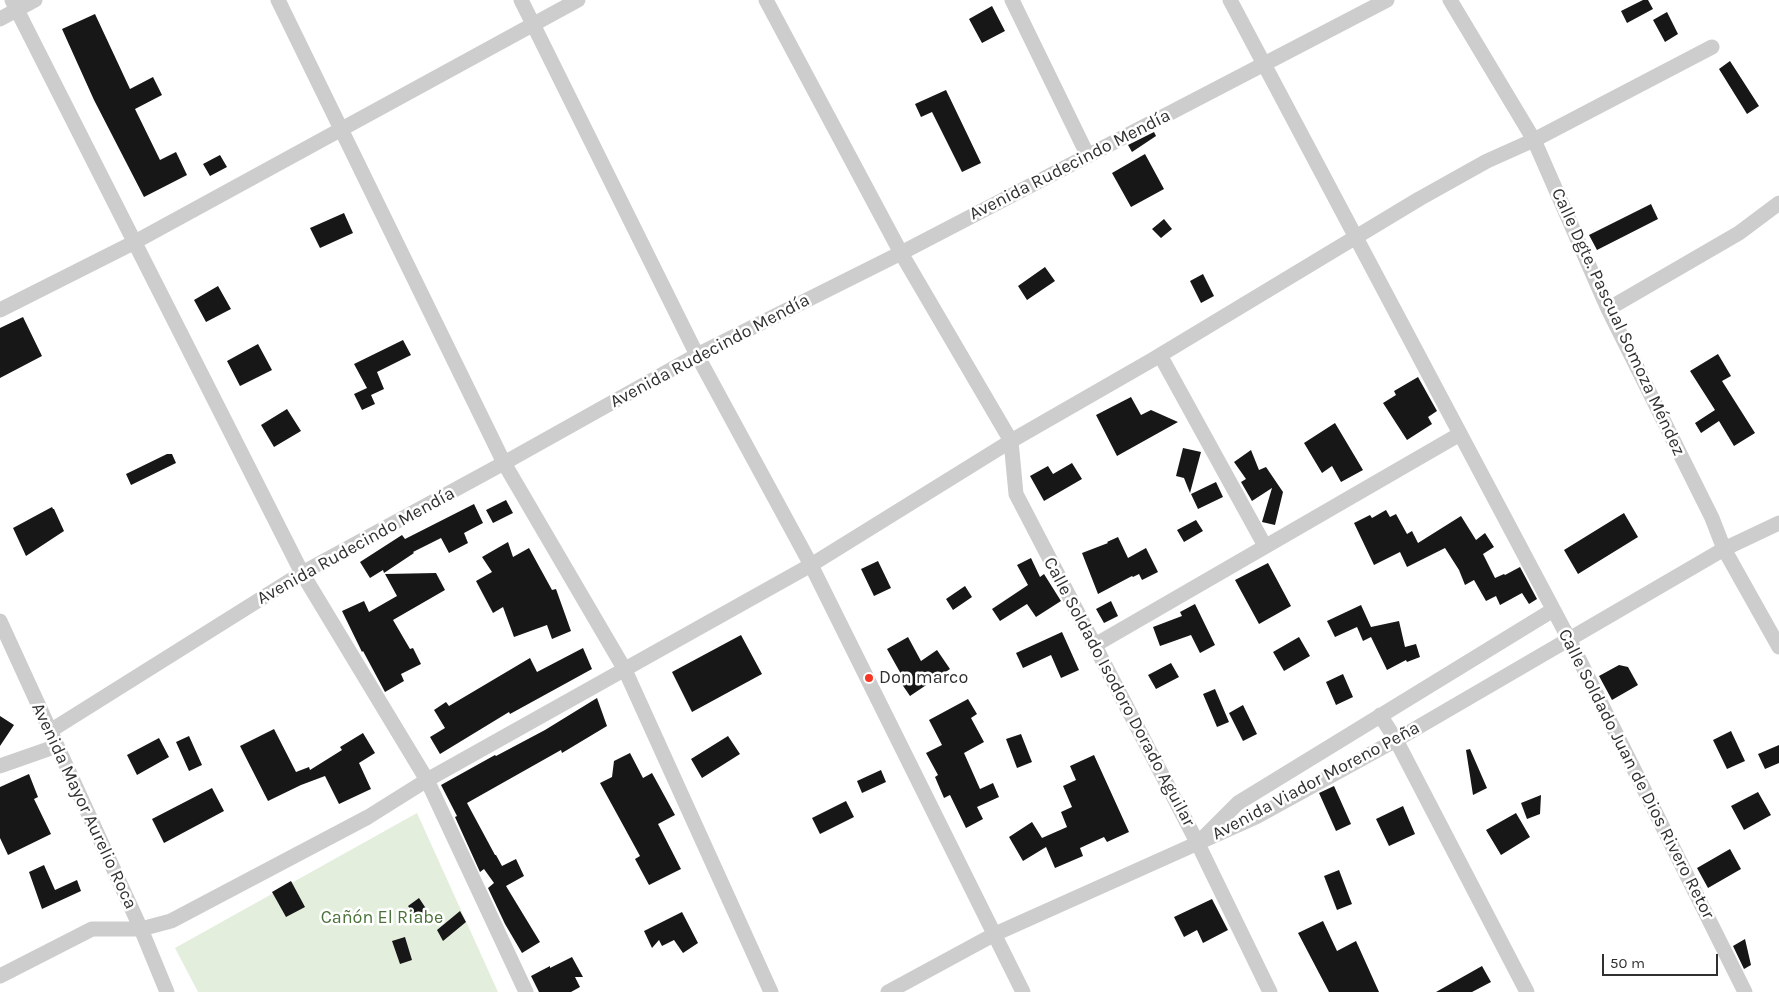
<!DOCTYPE html>
<meta charset="utf-8">
<style>
body{margin:0}
#map{position:relative;width:1779px;height:992px;overflow:hidden;background:#fff;font-family:Karla,sans-serif}
canvas{display:block}
.scale{position:absolute;left:1602px;top:954px;width:116px;height:22px;box-sizing:border-box;border:2px solid #303030;border-top:0;padding-left:6px;font-size:15px;line-height:18px;white-space:nowrap;color:#303030;-webkit-text-stroke:4px #fff;paint-order:stroke}
</style>
<div id="map">
<canvas width="1779" height="992"></canvas>
<div class="scale">50 m</div>
</div>
<script>
const g = document.querySelector('canvas').getContext('2d');
g.lineJoin = 'round';
function paint(path, color) {
  g.fillStyle = color;
  g.fill(path, 'evenodd');
}
function toPath(rows) {
  const path = new Path2D();
  for (const r of rows) {
    path.moveTo(r[0], r[1]);
    for (let i = 2; i < r.length; i += 2) path.lineTo(r[i], r[i + 1]);
  }
  return path;
}
function strokePath(path, color, width, dash) {
  g.strokeStyle = color;
  g.lineWidth = width;
  g.lineCap = dash ? 'butt' : 'round';
  g.setLineDash(dash || []);
  g.stroke(path);
}
function drawText(font, color, halo, rows, align = 'center') {
  g.font = font + ' Karla,sans-serif';
  g.lineWidth = 5;
  g.setLineDash([]);
  g.textBaseline = 'middle';
  g.strokeStyle = halo;
  g.fillStyle = color;
  for (const [text, x, y, turn = 0] of rows) {
    g.save();
    g.translate(x, y);
    g.rotate((+turn || 0) * Math.PI / 180);
    g.textAlign = isNaN(turn) ? turn : align;
    if (halo) g.strokeText(text, 0, 0);
    g.fillText(text, 0, 0);
    g.restore();
  }
}
paint(toPath([
 [417,813,498,992,198,992,175,948]
]), '#e3eedd');
paint(toPath([
 [1643,0,1648,0,1653,9,1627,23,1621,11],
 [992,6,1005,31,982,43,969,19],
 [1667,12,1678,34,1665,42,1653,20],
 [95,14,130,89,153,77,162,95,135,109,160,160,176,152,187,175,144,197,94,100,62,29],
 [1730,61,1759,106,1747,114,1719,69],
 [946,90,981,163,962,172,932,112,921,117,915,104],
 [1154,132,1156,136,1132,152,1128,145],
 [1145,154,1164,189,1131,207,1112,173],
 [220,155,227,167,210,176,203,164],
 [1651,204,1658,219,1597,250,1589,235],
 [344,213,353,233,320,248,310,228],
 [1164,219,1172,229,1161,238,1152,229],
 [1045,267,1055,281,1027,300,1018,286],
 [1203,274,1214,296,1201,303,1190,281],
 [218,286,231,309,206,322,194,300],
 [23,317,42,356,0,378,0,328],
 [403,340,411,355,377,372,384,389,371,395,375,404,362,410,354,394,367,388,354,364],
 [258,344,272,370,240,386,227,361],
 [1718,354,1731,376,1722,381,1755,433,1734,446,1719,421,1701,433,1695,423,1715,410,1690,371],
 [1418,377,1437,411,1428,417,1432,424,1407,440,1383,403,1396,395,1394,391],
 [1131,397,1141,415,1151,410,1178,422,1117,456,1096,415],
 [287,409,301,431,274,447,261,425],
 [1335,423,1363,470,1341,482,1332,466,1322,473,1304,443],
 [1183,448,1201,452,1190,493,1184,478,1176,476],
 [1251,450,1259,470,1266,467,1283,492,1275,525,1262,522,1272,488,1252,501,1241,482,1246,479,1234,462],
 [167,454,172,454,176,463,131,485,126,474],
 [1072,463,1082,479,1044,501,1030,476,1048,466,1053,474],
 [1216,482,1223,497,1198,509,1191,494],
 [506,500,513,513,493,523,486,510],
 [474,504,483,523,464,533,468,543,449,553,441,538,413,552,414,553,384,573,383,570,370,578,360,562,402,535,405,539],
 [52,507,53,509,54,509,64,531,26,556,13,528],
 [1386,510,1390,517,1396,514,1407,534,1412,531,1418,543,1461,516,1476,540,1485,533,1494,547,1483,554,1495,578,1504,574,1505,575,1520,567,1537,599,1529,604,1522,593,1500,605,1496,596,1486,601,1474,580,1465,585,1459,570,1445,548,1407,567,1400,552,1374,565,1354,523,1370,515,1372,518],
 [1624,513,1638,537,1578,574,1564,550],
 [1196,520,1203,531,1184,542,1177,530],
 [1118,537,1128,558,1146,548,1158,572,1142,580,1139,574,1133,577,1132,576,1098,594,1082,553,1108,543,1107,542],
 [508,542,513,557,529,548,552,590,556,589,571,631,552,639,547,625,514,637,503,607,493,613,476,581,492,572,482,557],
 [1031,558,1040,577,1044,574,1061,601,1036,617,1027,604,1000,621,992,609,1028,585,1017,565],
 [878,561,891,588,874,596,861,569],
 [1268,563,1291,606,1259,624,1235,580],
 [436,573,445,590,393,620,410,649,413,648,421,664,401,674,404,681,385,692,363,651,362,652,342,611,364,601,369,612,397,596,385,574],
 [965,586,972,597,953,610,946,599],
 [1111,601,1118,616,1104,623,1096,609],
 [1195,604,1215,645,1200,653,1191,635,1160,646,1153,627,1182,616,1180,612],
 [1361,605,1371,627,1399,621,1405,647,1416,644,1420,657,1407,662,1406,660,1387,670,1371,637,1363,641,1357,627,1335,637,1327,621],
 [1062,632,1079,670,1061,678,1051,655,1023,668,1016,653],
 [741,635,762,674,692,712,672,672],
 [908,637,921,661,937,650,950,669,910,696,897,677,901,674,887,649],
 [1299,637,1310,656,1284,671,1273,652],
 [583,648,592,669,510,714,509,712,440,754,430,737,445,728,434,710,446,702,449,706,530,658,537,672],
 [1171,663,1179,677,1156,689,1148,675],
 [1619,665,1628,667,1638,685,1612,700,1599,676],
 [1343,674,1353,697,1336,705,1326,682],
 [1215,689,1229,722,1217,727,1203,694],
 [597,698,607,726,562,753,561,750,467,803,495,855,496,855,502,866,516,859,524,876,506,886,540,942,522,953,505,924,488,888,494,883,484,869,480,872,455,817,457,816,441,785,495,755,496,756,545,730],
 [968,699,977,714,971,718,984,742,964,753,980,789,993,783,999,797,977,807,983,819,966,828,950,795,944,798,935,777,938,775,926,753,942,745,929,720],
 [1243,705,1257,734,1243,741,1229,713],
 [0,716,14,725,0,746],
 [274,729,296,772,309,767,310,770,342,750,340,747,363,733,375,753,359,763,371,789,339,804,325,776,301,785,268,801,240,746],
 [1731,731,1745,761,1727,769,1713,740],
 [1021,734,1032,762,1017,768,1006,739],
 [189,736,202,765,189,771,176,742],
 [728,736,740,754,702,778,691,759],
 [159,738,169,757,137,775,127,755],
 [1779,745,1779,763,1765,769,1758,754],
 [1470,749,1487,788,1473,795,1466,750],
 [630,753,643,778,652,773,675,815,658,824,681,869,649,885,635,859,640,856,600,783,612,777,614,761],
 [1094,755,1129,832,1107,842,1104,837,1080,848,1083,856,1055,868,1046,847,1023,861,1009,837,1032,822,1042,838,1067,827,1061,812,1072,807,1063,786,1076,780,1070,766],
 [881,770,886,782,862,793,857,781],
 [29,774,38,797,34,799,51,834,8,855,0,838,0,787],
 [1334,786,1351,824,1336,831,1319,793],
 [212,788,224,811,164,843,152,819],
 [1758,792,1771,815,1744,830,1731,806],
 [1541,795,1540,814,1527,819,1521,803],
 [846,801,854,817,820,834,812,818],
 [1403,806,1415,834,1389,846,1376,819],
 [1516,813,1530,837,1501,855,1486,830],
 [1730,849,1741,869,1708,888,1697,868],
 [44,865,55,890,77,880,81,891,42,909,29,872],
 [1339,870,1352,904,1337,910,1324,876],
 [291,881,305,907,286,917,272,892],
 [419,898,427,910,416,917,408,906],
 [1212,899,1228,930,1203,943,1197,930,1184,937,1174,917],
 [460,911,466,922,443,941,437,930],
 [682,912,698,943,683,953,674,940,662,946,659,940,652,948,644,931],
 [1323,921,1337,951,1356,941,1379,992,1329,992,1298,933],
 [405,937,412,960,400,964,392,941],
 [1745,939,1751,965,1744,969,1733,946],
 [572,957,583,977,575,977,580,987,571,992,539,992,531,976,550,966,550,968],
 [1482,966,1491,982,1472,992,1436,992]
]), '#171717');
strokePath(toPath([
 [12,0,302,573,427,780,526,992],
 [278,0,504,463,625,670,771,992],
 [521,0,697,355,811,565,1023,992],
 [766,0,901,253,1011,441,1016,494,1198,844,1270,992],
 [1012,0,1088,156],
 [1230,0,1569,639,1745,992],
 [1450,0,1534,140,1608,309,1712,518,1724,549,1779,647],
 [0,19,35,0],
 [1608,309,1739,233,1779,203],
 [0,310,133,243,578,0],
 [1160,355,1265,546],
 [0,621,141,929,167,992],
 [1095,645,1460,434],
 [1380,715,1396,740,1527,992],
 [50,731,302,573,504,463,697,355,901,253,1387,0],
 [0,766,57,746],
 [1204,837,1238,803,1553,610],
 [0,976,92,929,141,929,171,921,368,817,427,780,811,565,1011,441,1152,360,1419,199,1487,161,1534,140,1712,47],
 [888,992,995,934,1256,817,1396,740,1724,549,1779,523]
]), '#cdcdcd', 15);
for (const [x, y, r, color] of [
 [869,678,5,"#f73723"]
]) {
  const dot = new Path2D();
  dot.arc(x, y, r, 0, 2 * Math.PI);
  g.fillStyle = color;
  g.fill(dot);
  strokePath(dot, '#fff', 2);
}
drawText('18px', '#303030', '#fff', [
 ["Avenida Rudecindo Mendía",1070,165,-27],
 ["Calle Dgte. Pascual Somoza Méndez",1618,322,65],
 ["Avenida Rudecindo Mendía",710,351,-28],
 ["Avenida Rudecindo Mendía",356,546,-29],
 ["Calle Soldado Isodoro Dorado Aguilar",1119,692,62],
 ["Calle Soldado Juan de Dios Rivero Retor",1636,774,63],
 ["Avenida Viador Moreno Peña",1316,781,-28],
 ["Avenida Mayor Aurelio Roca",84,806,65]
]);
drawText('18px', '#303030', '#fff', [
 ["Don marco",879,678]
], 'left');
drawText('18px', '#497138', '#fff', [
 ["Cañón El Riabe",382,918]
]);
</script>
